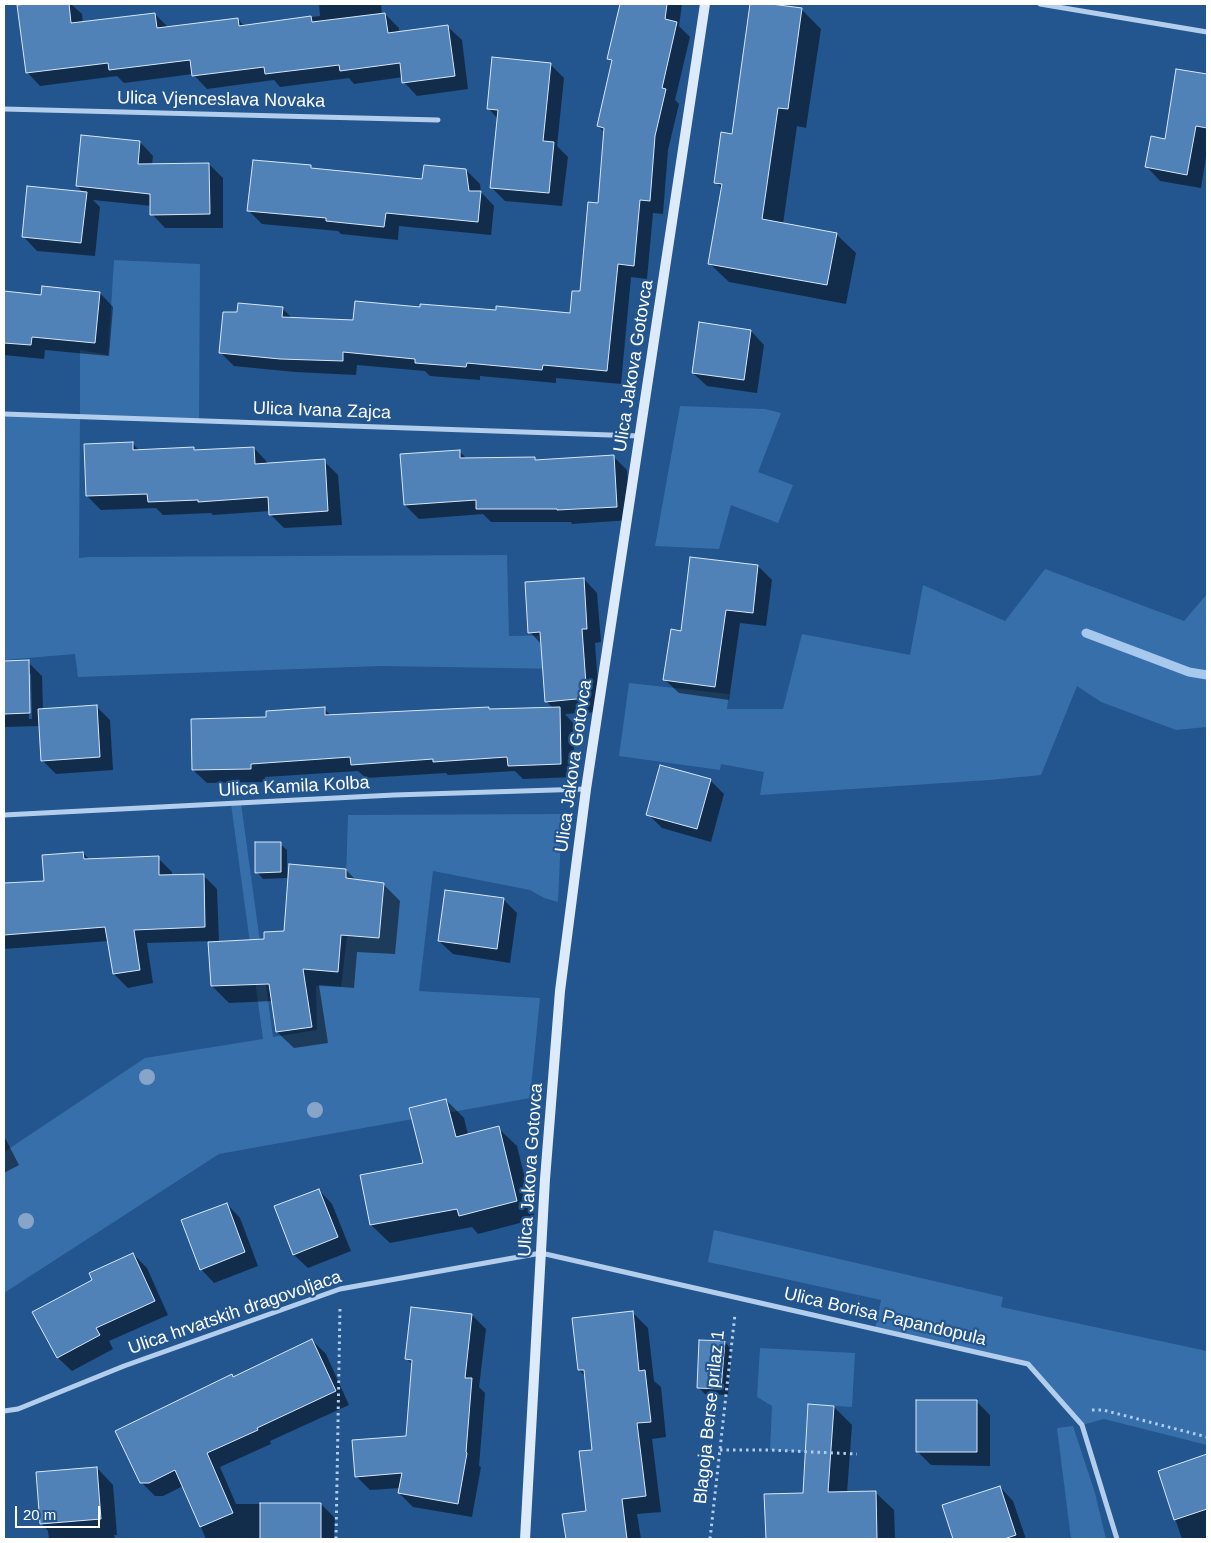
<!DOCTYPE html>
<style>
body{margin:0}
#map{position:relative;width:1211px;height:1543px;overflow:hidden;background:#23558e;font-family:Arial,sans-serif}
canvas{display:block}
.frame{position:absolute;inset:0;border:5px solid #fff;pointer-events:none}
.scale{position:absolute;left:15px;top:1506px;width:85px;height:22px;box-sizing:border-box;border:2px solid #fff;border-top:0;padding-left:6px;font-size:15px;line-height:18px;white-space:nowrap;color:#fff;-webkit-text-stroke:4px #23558e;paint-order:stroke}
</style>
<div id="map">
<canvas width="1211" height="1543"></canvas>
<div class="frame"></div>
<div class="scale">20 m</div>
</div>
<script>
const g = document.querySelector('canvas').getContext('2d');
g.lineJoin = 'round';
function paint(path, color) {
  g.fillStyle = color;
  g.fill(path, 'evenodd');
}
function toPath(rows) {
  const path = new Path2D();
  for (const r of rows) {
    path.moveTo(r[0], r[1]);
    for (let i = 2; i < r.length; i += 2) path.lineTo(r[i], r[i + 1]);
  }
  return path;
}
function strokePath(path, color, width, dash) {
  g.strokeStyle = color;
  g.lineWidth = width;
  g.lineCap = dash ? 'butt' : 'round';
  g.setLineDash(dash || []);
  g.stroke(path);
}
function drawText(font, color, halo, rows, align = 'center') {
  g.font = font + ' Arial,sans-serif';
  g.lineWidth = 4.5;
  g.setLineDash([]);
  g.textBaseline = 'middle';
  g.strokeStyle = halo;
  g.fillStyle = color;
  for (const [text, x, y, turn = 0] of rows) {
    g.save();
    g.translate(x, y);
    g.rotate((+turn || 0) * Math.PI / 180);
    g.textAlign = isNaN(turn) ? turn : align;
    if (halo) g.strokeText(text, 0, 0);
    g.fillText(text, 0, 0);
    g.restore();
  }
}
paint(toPath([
 [114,260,200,264,199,421,80,417,79,558,90,557,507,555,509,636,565,635,565,669,380,666,78,677,75,654,4,660,4,414,80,416,80,350,108,355],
 [680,406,765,409,781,413,758,472,793,485,778,523,731,505,719,549,655,546],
 [1045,569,1184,621,1207,594,1207,727,1176,730,1101,702,1077,686,1041,775,990,780,760,795,764,772,721,764,720,770,619,756,629,683,729,694,727,709,783,709,802,634,910,655,923,585,1005,621],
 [241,803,273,1037,317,1030,316,986,341,987,347,936,379,938,346,878,348,815,562,814,558,902,544,898,530,890,433,871,419,991,540,998,530,1098,219,1154,4,1293,4,1152,145,1058,263,1039,231,804],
 [714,1230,1003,1297,1001,1307,1207,1351,1207,1445,1104,1419,1082,1425,1028,1364,875,1329,881,1300,708,1262],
 [760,1348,855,1353,852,1407,808,1404,806,1452,770,1450,772,1406,757,1397],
 [1073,1426,1095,1493,1106,1539,1071,1539,1057,1428]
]), '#376fab');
paint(toPath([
 [40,4,71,4,82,14,83,23,155,14,169,28,238,19,244,26,320,16,319,4,381,4,382,15,385,14,399,28,399,33,448,27,462,40,468,89,417,96,404,82,403,77,354,84,349,78,280,87,274,80,207,89,193,74,124,83,117,76,40,86,27,72,19,6],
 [621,4,682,4,679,26,690,37,675,100,679,104,668,150,663,214,653,213,647,279,631,277,621,384,556,378,556,383,480,376,480,380,430,376,425,371,357,365,356,375,295,372,234,366,220,352,238,313,282,308,293,319,354,321,421,309,571,314,581,293,599,205,605,133,598,126,612,62,609,59],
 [752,4,801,9,821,29,806,128,797,126,783,224,836,234,856,253,846,304,729,282,709,263,723,189,715,182,733,135],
 [550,64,564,78,557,146,568,157,562,206,505,201,491,187,498,119,488,108],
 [1177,70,1207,75,1207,151,1201,188,1160,181,1147,167,1166,140],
 [140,142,153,156,152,165,209,164,223,178,223,228,165,228,152,214,152,206,93,200,100,207,95,256,37,251,24,237,84,193,77,186],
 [311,166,314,169,423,180,466,170,480,184,481,192,494,206,491,235,399,226,398,240,341,234,338,231,262,224,249,211],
 [4,292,42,296,100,293,113,307,109,356,45,350,44,359,4,355],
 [751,331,764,345,757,393,707,386,693,373],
 [133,444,140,451,194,448,197,451,254,448,267,462,267,465,324,461,338,475,342,525,284,528,270,514,270,511,213,515,211,513,163,515,156,508,101,510,87,496],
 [459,451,467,459,535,459,537,461,613,456,627,470,630,520,572,524,571,522,491,522,483,514,419,519,405,505],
 [758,566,772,580,766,626,740,623,729,700,679,693,665,680,682,632],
 [584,579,597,593,601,642,595,643,600,712,565,714,573,723,575,777,523,779,515,771,448,775,446,773,366,778,358,771,265,777,265,782,207,783,193,770,267,718,324,709,332,716,489,708,491,711,554,709,546,701,542,645,530,632],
 [4,662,28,662,42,676,43,710,96,706,110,720,113,770,56,774,42,760,40,726,4,727],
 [28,674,31,674,32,719,29,719],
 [710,780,724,794,711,842,662,828,648,814],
 [280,844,287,850,287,878,263,879,257,872],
 [83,853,90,860,158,858,172,872,172,876,203,875,217,889,219,942,265,940,285,932,346,870,357,881,383,884,400,901,395,954,357,952,354,988,319,985,328,1043,294,1048,277,1032,272,1001,229,1003,212,986,210,941,147,943,153,983,128,988,114,974,109,941,4,949,4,885,45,882],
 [503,899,517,913,510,963,453,954,439,941],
 [446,1100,464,1118,468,1135,498,1128,517,1146,535,1219,478,1234,472,1227,390,1243,371,1225,362,1176,424,1164],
 [4,1136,19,1165,4,1173],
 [319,1190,332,1204,351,1251,308,1268,294,1255],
 [227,1204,240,1218,258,1266,214,1283,201,1269],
 [133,1254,147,1268,168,1315,109,1341,113,1349,72,1371,58,1358,34,1312,94,1280],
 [632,1312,648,1328,654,1381,661,1387,666,1437,652,1439,661,1512,637,1514,641,1539,567,1539,564,1515,587,1512,594,1451,586,1377,579,1370],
 [472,1315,486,1329,479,1387,485,1393,479,1466,481,1467,472,1517,413,1507,399,1493,400,1488,370,1490,356,1476,407,1437,412,1364,407,1359],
 [312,1340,326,1354,349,1405,270,1441,271,1444,220,1467,236,1504,321,1504,335,1518,334,1539,206,1539,183,1486,163,1496,155,1496,141,1482,233,1378],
 [725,1342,731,1349,728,1395,705,1394,698,1387],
 [976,1401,990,1415,990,1466,931,1465,917,1451],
 [834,1407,852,1425,847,1493,875,1492,894,1510,895,1539,767,1539,766,1496,804,1494],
 [1207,1455,1207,1539,1182,1539,1159,1471],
 [97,1468,113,1485,117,1535,114,1535,115,1539,49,1539,48,1531,41,1523],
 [1000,1487,1013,1501,1026,1539,954,1539,943,1506]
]), '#0007');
strokePath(toPath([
 [1086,633,1189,672,1207,675]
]), '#a6c9ed', 9);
const building = toPath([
 [29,4,69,4,71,23,155,13,157,28,238,18,239,26,311,16,312,22,385,13,388,33,448,25,455,76,402,83,400,63,340,71,339,65,265,74,264,67,192,76,190,60,109,70,108,63,26,73,17,5,29,4],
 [620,4,667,4,665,19,677,22,662,88,666,89,655,136,650,201,640,200,634,266,618,264,607,371,543,365,542,370,467,363,466,367,415,363,415,359,343,352,343,361,280,359,219,353,223,312,237,312,238,303,283,307,282,317,353,320,355,301,420,307,420,304,496,310,496,306,570,313,572,291,580,291,588,202,598,203,604,128,597,126,612,60,607,59,620,4],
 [750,4,771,4,802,8,788,109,778,108,762,219,837,233,827,285,708,264,722,184,714,183,721,132,732,134,750,4],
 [492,57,551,63,543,141,554,142,549,193,490,188,498,110,487,109,492,57],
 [1176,69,1207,74,1207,128,1196,126,1187,175,1145,167,1151,136,1165,139,1176,69],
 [81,135,140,141,138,164,209,163,210,214,150,215,150,194,76,186,81,135],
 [253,160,311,165,311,168,422,179,424,165,466,169,469,191,481,191,478,222,386,213,384,227,326,221,326,218,247,211,253,160],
 [27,186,87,192,81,243,22,237,27,186],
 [42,286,100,292,95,343,32,337,31,345,4,343,4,291,41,295,42,286],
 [699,322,751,330,744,380,692,373,699,322],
 [133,442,133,450,194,447,194,450,254,447,255,464,325,459,328,511,269,515,268,497,198,502,198,500,148,502,147,494,86,496,84,444,133,442],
 [460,450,460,458,535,457,535,460,614,455,617,507,557,510,557,509,476,509,476,500,404,505,400,454,460,450],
 [690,557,758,565,753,613,726,610,715,687,663,680,671,629,681,631,690,557],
 [584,578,587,629,582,629,587,698,545,702,540,632,528,633,525,582,584,578],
 [29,660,30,713,4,714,4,661,29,660],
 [97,705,100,757,41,761,38,709,97,705],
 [325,707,325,715,489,707,489,709,560,707,561,764,508,766,507,757,433,762,433,759,351,765,350,757,251,764,251,769,192,770,191,719,266,717,266,711,325,707],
 [660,765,711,779,697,829,646,815,660,765],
 [255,842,281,842,281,872,255,873,255,842],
 [83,852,84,859,159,856,159,875,204,874,205,927,134,930,140,970,113,974,105,927,4,935,4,883,44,881,42,855,83,852],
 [289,864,346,869,346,878,384,883,379,938,341,935,338,972,303,969,312,1027,276,1032,269,984,211,986,208,942,264,939,264,932,284,931,289,864],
 [445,890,504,898,497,949,438,941,445,890],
 [446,1099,456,1137,499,1126,517,1201,459,1216,457,1209,370,1225,360,1175,423,1163,409,1108,446,1099],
 [319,1189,338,1237,293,1255,274,1206,319,1189],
 [227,1203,245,1252,200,1270,181,1220,227,1203],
 [133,1253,155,1301,96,1328,100,1335,57,1358,32,1312,92,1280,89,1273,133,1253],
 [411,1307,472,1314,465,1378,472,1378,466,1452,467,1453,458,1504,398,1493,402,1473,355,1477,352,1440,406,1436,412,1360,405,1359,411,1307],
 [633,1311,639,1371,645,1370,651,1422,637,1423,646,1496,622,1499,627,1539,566,1539,562,1514,586,1511,579,1451,592,1450,584,1370,578,1370,572,1318,633,1311],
 [312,1339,336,1391,257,1428,258,1430,207,1453,233,1513,200,1527,175,1470,149,1483,140,1483,115,1431,232,1374,233,1377,312,1339],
 [699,1340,725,1341,721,1389,697,1388,699,1340],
 [916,1400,977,1400,977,1452,916,1452,916,1400],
 [808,1404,834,1406,828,1492,876,1491,877,1539,766,1539,764,1494,803,1493,808,1404],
 [1207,1454,1207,1509,1174,1520,1158,1471,1207,1454],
 [97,1467,101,1519,40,1524,36,1472,97,1467],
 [1000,1486,1016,1535,1004,1539,953,1539,942,1505,1000,1486],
 [260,1503,321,1503,321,1539,260,1539,260,1503]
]);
paint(building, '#5081b7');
strokePath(building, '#d7e7f9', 1);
strokePath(toPath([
 [1092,1410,1103,1410,1207,1437],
 [720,1450,770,1450,857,1454],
 [336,1539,340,1307],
 [710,1539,735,1314]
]), '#b2ceec', 3, [2.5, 4]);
strokePath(toPath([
 [1040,4,1207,32],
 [4,109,438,120],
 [4,414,639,436],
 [4,815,394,795,586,789],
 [4,1411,18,1409,124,1366,340,1289,541,1253,1028,1364,1082,1425,1117,1539]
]), '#b2ceec', 5);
strokePath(toPath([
 [525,1539,545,1179,560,991,586,789,705,4]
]), '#ddeaf9', 10);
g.fillStyle = '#86a5c9';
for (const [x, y] of [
 [147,1077],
 [315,1110],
 [26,1221]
]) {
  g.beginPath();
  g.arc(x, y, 8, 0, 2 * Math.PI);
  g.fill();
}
drawText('18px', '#fff', '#23558e', [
 ["Ulica Vjenceslava Novaka",221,100,1],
 ["Ulica Jakova Gotovca",634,366,-81],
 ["Ulica Ivana Zajca",322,411,2],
 ["Ulica Jakova Gotovca",574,766,-82],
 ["Ulica Kamila Kolba",294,787,-3],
 ["Ulica Jakova Gotovca",531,1170,-86],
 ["Ulica hrvatskih dragovoljaca",235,1313,-19],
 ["Ulica Borisa Papandopula",885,1317,13],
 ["Blagoja Berse prilaz 1",710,1417,-84]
]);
</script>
